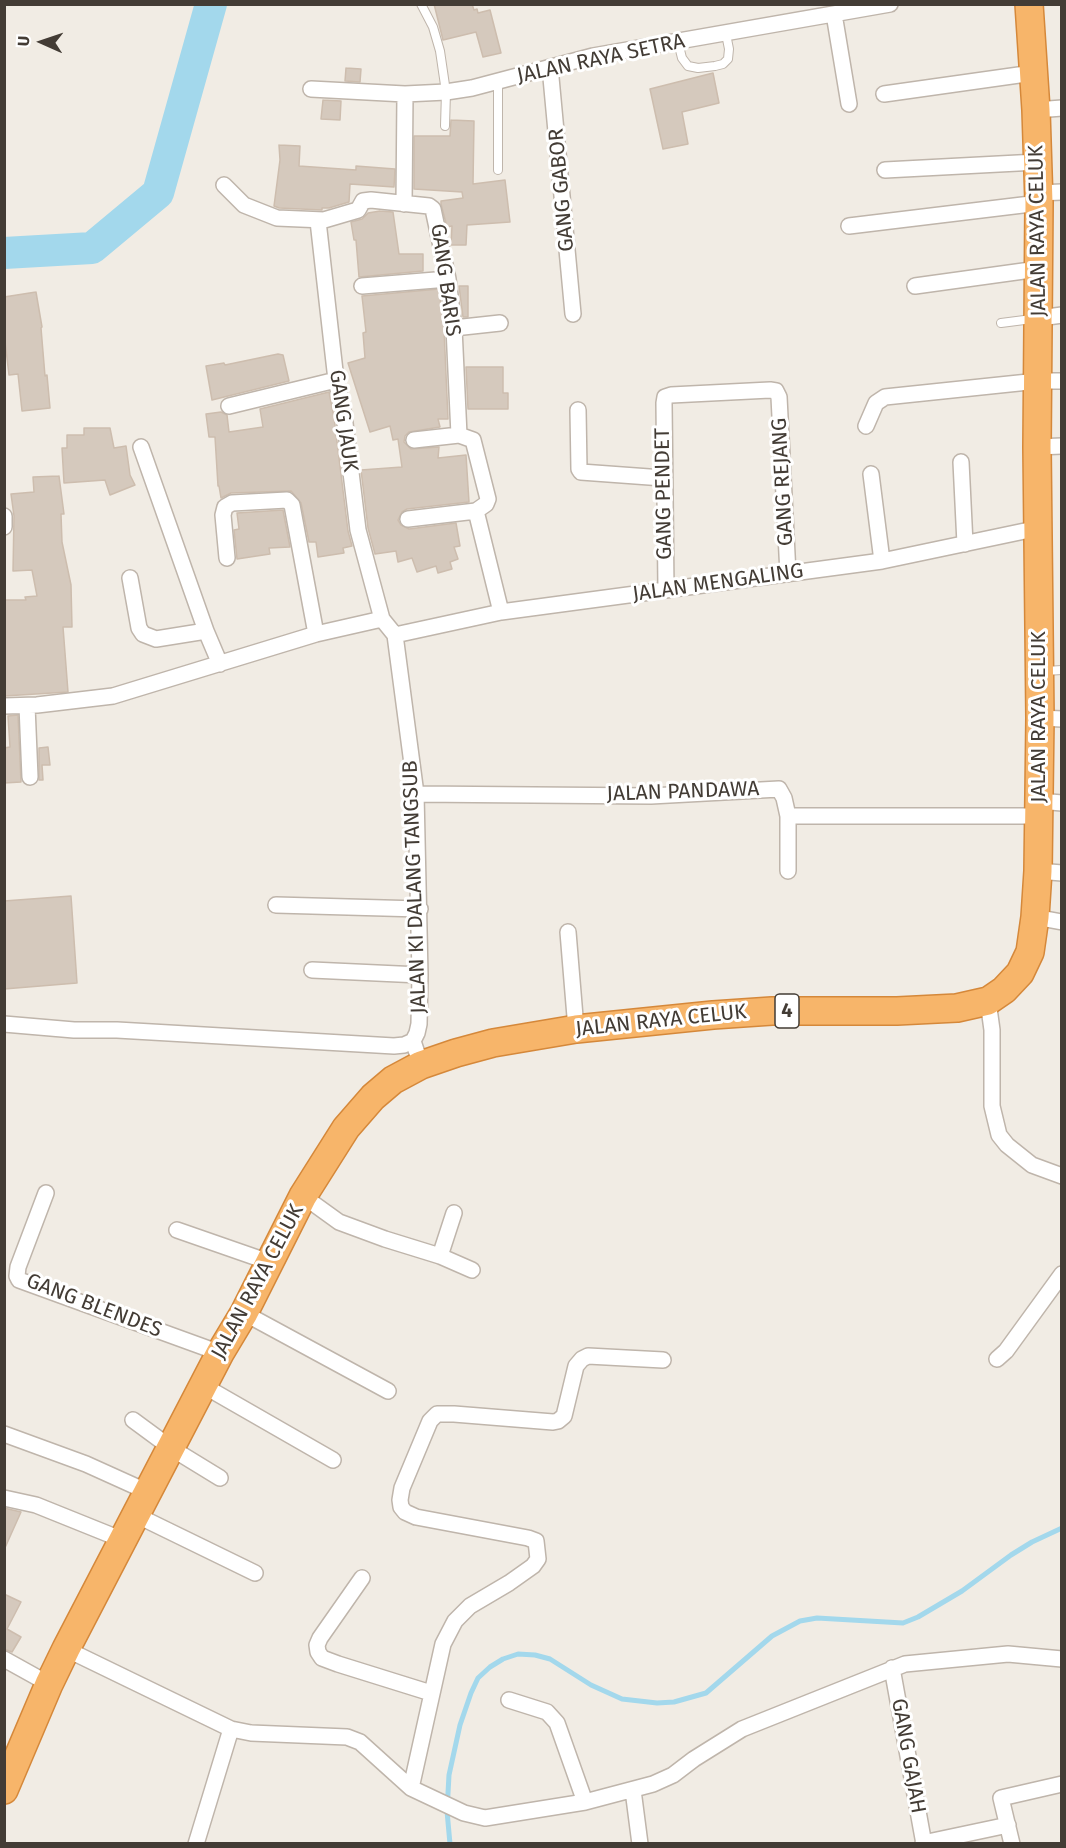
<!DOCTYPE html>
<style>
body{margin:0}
#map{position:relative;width:1066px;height:1848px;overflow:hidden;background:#f1ece4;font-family:"Fira Sans",sans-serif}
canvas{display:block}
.frame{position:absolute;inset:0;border:6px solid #433c35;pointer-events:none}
.north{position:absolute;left:12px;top:12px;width:60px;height:60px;-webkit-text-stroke:4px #fff;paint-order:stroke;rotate:273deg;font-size:16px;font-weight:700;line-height:24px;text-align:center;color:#433c35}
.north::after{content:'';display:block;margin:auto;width:21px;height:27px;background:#433c35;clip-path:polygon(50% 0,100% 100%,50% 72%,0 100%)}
</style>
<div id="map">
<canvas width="1066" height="1848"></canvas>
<div class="frame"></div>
<div class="north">U</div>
</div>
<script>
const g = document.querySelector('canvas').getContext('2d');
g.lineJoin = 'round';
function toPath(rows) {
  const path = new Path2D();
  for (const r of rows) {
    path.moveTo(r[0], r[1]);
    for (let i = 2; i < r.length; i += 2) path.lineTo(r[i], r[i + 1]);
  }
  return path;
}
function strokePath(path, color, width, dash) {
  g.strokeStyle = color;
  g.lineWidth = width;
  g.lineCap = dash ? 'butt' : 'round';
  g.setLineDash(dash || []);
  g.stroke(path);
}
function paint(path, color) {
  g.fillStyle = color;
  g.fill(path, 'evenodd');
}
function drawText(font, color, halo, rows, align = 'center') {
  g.font = font + ' "Fira Sans",sans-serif';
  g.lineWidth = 6;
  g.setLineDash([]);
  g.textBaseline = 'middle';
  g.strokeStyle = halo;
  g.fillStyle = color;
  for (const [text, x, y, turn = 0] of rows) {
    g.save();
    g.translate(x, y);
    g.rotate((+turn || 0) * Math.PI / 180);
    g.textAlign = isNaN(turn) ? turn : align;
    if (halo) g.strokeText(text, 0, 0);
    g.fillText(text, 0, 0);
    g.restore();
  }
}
strokePath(toPath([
 [450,1844,447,1811,449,1775,460,1725,471,1693,478,1678,490,1667,503,1659,518,1654,535,1655,550,1659,591,1685,622,1699,657,1703,674,1702,706,1693,772,1636,800,1621,817,1618,903,1623,918,1617,962,1591,1011,1555,1032,1542,1062,1528]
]), '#a3d8ec', 5);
strokePath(toPath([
 [4,253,92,248,158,193,211,4]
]), '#a3d8ec', 32);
const building = toPath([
 [434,4,472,4,474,10,477,9,478,13,490,10,501,53,483,57,476,32,443,40,434,4],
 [346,68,361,69,360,82,345,81,346,68],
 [713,73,719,103,682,112,688,144,663,149,650,89,713,73],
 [323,100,341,101,340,120,321,119,323,100],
 [451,120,474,121,473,184,505,180,510,222,467,225,466,245,451,245,452,226,447,227,441,204,441,201,463,198,462,192,414,189,414,136,450,136,451,120],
 [279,145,300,146,299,166,356,170,356,166,395,169,394,187,350,184,349,202,329,208,322,208,322,210,279,208,274,206,280,160,279,145],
 [380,211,393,212,399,254,423,254,423,271,359,277,356,240,354,240,351,222,362,219,368,213,380,211],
 [459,286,468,286,468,317,463,317,459,286],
 [439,289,444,329,448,419,438,419,440,427,409,432,405,436,404,442,411,449,439,447,438,458,466,455,469,502,407,509,402,512,398,520,401,525,409,529,456,523,460,546,454,547,458,559,450,562,452,569,438,573,436,566,417,572,412,558,398,562,396,551,375,554,368,528,361,470,402,467,398,439,393,440,390,426,370,432,348,363,365,358,363,333,366,332,362,296,439,289],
 [36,292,42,327,41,328,45,376,47,375,50,408,22,411,18,374,9,375,4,333,4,297,36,292],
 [278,354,283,355,289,381,212,400,206,366,224,363,225,365,278,354],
 [466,367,503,367,503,393,508,393,508,409,468,409,466,367],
 [329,392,334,417,348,531,352,546,343,548,344,553,318,557,316,542,309,542,301,503,291,491,231,493,221,498,219,486,218,486,215,437,209,437,206,414,221,412,227,415,229,432,263,427,260,409,329,392],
 [84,428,110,428,114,448,126,446,130,475,135,485,110,495,105,480,64,483,62,448,67,448,67,435,84,435,84,428],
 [59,476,64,514,61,514,62,542,71,585,72,627,63,627,68,692,4,696,4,600,26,600,25,597,37,596,32,570,13,571,14,516,11,494,34,492,33,477,59,476],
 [283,510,290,547,269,548,270,554,237,559,234,530,239,529,237,513,283,510],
 [18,715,21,782,4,783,4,748,10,747,8,716,18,715],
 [48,747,50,765,42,765,43,780,39,780,39,748,48,747],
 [71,896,77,983,4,989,4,901,71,896],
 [4,1508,21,1512,4,1550,4,1508],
 [4,1594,21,1602,7,1629,21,1637,12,1652,4,1649,4,1594]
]);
paint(building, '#d5c9bd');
strokePath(building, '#cdbdae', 1.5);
const lane = toPath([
 [421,4,433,27,440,51,446,92,445,126],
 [678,42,682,58,688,66,698,68,715,66,723,64,728,59,729,49,726,34],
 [498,170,498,81],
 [1001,323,1032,319],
 [1045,671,1062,670]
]);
const street = toPath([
 [834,14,849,104],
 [550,67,573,314],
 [311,89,405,94,446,92,472,88,593,56,890,4],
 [884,94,1033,73],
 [1036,110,1062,108],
 [885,170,1037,162],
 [224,185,244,205,277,218,324,220,358,210,363,201,371,200,429,206,433,209,448,279,454,328,459,435],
 [1038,193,1062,192],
 [404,204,405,94],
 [318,221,336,380,344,415,358,530,382,619],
 [849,226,1039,203],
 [362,286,448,279],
 [915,286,1038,269],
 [1040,318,1062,315],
 [454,328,500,323],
 [229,406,336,380],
 [578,410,579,469,581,472,663,478],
 [866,426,876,403,885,397,1038,381,1062,381],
 [141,447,206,631,220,664],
 [1037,447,1062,446],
 [961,462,965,544],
 [871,474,882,561],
 [476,511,501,612],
 [4,516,4,527],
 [408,519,476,511,486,504,488,499,473,440,459,435,414,440],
 [227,558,223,515,225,507,232,503,287,500,292,505,316,634],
 [130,578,139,628,143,634,156,639,206,631],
 [666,590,664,403,665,397,671,395,770,390,776,391,779,397,788,574],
 [395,635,501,612,882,561,1039,528],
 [395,635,416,794,420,975,419,1024,417,1033,413,1041,421,1065],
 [4,706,37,705,113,696,316,634,382,619,395,635],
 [27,706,30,777],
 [1040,718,1062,719],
 [416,794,651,796,779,789,784,798,788,816,788,871],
 [1039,801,1062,803],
 [788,816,1039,816],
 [1038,871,1062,873],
 [276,905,420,909],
 [1035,917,1062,922],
 [568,932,576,1029],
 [312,970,420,975],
 [988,1001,992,1030,992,1106,999,1135,1007,1145,1032,1165,1062,1176],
 [4,1024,74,1030,117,1030,394,1046,404,1045,413,1041],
 [46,1193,18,1267,17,1276,19,1280,220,1353],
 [303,1196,339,1222,385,1239,440,1256,472,1270],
 [177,1230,269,1262],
 [440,1256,454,1213],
 [244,1313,388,1391],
 [997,1359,1006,1351,1062,1274],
 [204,1386,333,1460],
 [133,1420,171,1448,220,1478],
 [4,1434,86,1464,148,1492],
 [4,1498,36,1505,123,1540],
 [136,1515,255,1573],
 [362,1578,320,1638,317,1645,318,1652,322,1658,338,1664,431,1693],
 [66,1649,231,1729,251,1733,347,1737,360,1742,411,1788,464,1813,485,1818,585,1802,653,1784,673,1775,694,1759,742,1729,905,1664,1008,1654,1062,1659],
 [4,1659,49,1684],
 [892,1668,924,1844],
 [509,1700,547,1712,557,1723,585,1802],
 [411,1788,443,1644,455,1621,470,1606,509,1583,533,1566,538,1559,536,1541,528,1538,416,1517,405,1512,401,1507,400,1500,402,1488,430,1421,437,1414,454,1414,553,1422,558,1421,564,1416,576,1366,582,1359,588,1356,663,1360],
 [633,1790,640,1844],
 [923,1843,1008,1825],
 [196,1844,231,1729],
 [1012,1844,1001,1798,1062,1784]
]);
const highway = toPath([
 [4,1790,49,1684,66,1649,220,1353,244,1313,303,1196,346,1128,373,1097,393,1080,421,1065,456,1053,493,1043,576,1029,713,1015,772,1011,897,1011,957,1008,988,1001,1004,990,1020,973,1030,952,1035,917,1038,871,1040,718,1037,447,1039,203,1036,110,1029,4]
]);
strokePath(lane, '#bfb5ab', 10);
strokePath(street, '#bfb5ab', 18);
strokePath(highway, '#d5883a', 30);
strokePath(lane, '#fff', 8);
strokePath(street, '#fff', 15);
strokePath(highway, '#f7b56a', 27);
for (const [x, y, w] of [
 [787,1011,24]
]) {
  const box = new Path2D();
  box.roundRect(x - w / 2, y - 17, w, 34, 4.5);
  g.fillStyle = '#fff';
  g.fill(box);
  strokePath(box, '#433c35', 1.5);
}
drawText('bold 20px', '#433c35', null, [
 ["4",787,1011]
]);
drawText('21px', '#433c35', '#fff', [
 ["JALAN RAYA SETRA",601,59,-12],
 ["GANG GABOR",562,190,-95],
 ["JALAN RAYA CELUK",1038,231,-91],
 ["GANG BARIS",445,280,82],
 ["GANG JAUK",343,421,82],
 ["GANG REJANG",783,482,-93],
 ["GANG PENDET",664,494,-91],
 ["JALAN MENGALING",718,583,-8],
 ["JALAN RAYA CELUK",1039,717,-90],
 ["JALAN PANDAWA",683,792,-2],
 ["JALAN KI DALANG TANGSUB",415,887,-92],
 ["JALAN RAYA CELUK",661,1021,-6],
 ["JALAN RAYA CELUK",258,1282,-62],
 ["GANG BLENDES",94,1306,21],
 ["GANG GAJAH",908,1756,80]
]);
</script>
